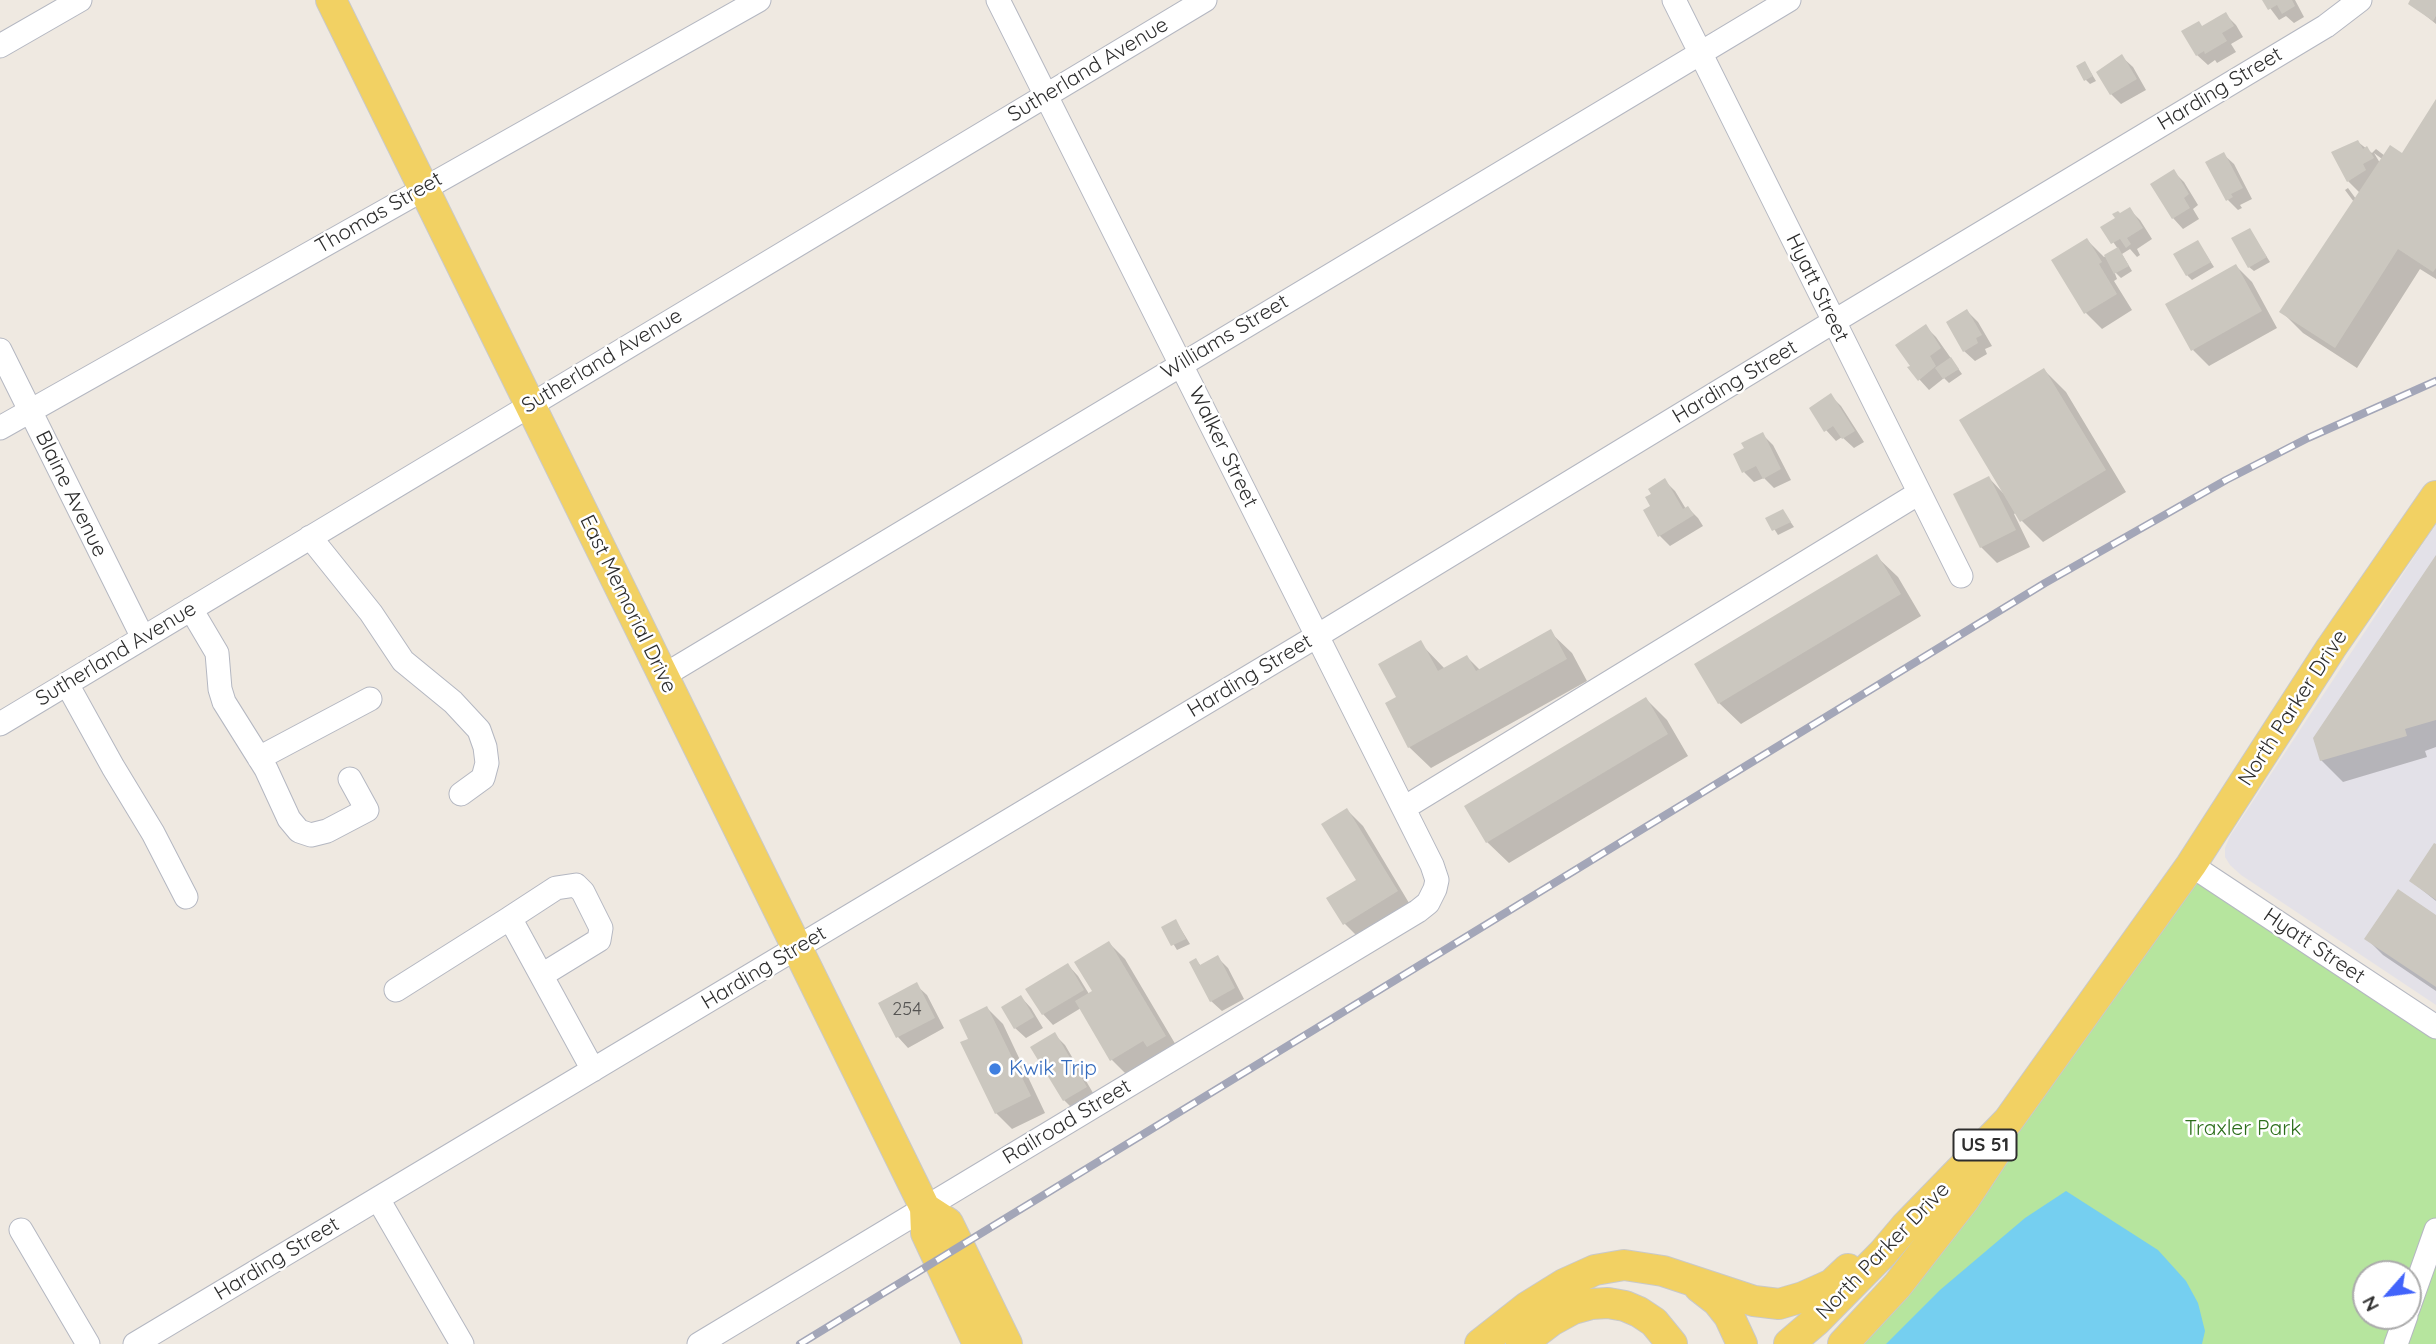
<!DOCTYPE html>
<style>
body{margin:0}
#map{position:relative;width:2436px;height:1344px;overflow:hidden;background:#efe9e1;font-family:Quicksand,sans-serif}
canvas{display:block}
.north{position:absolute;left:2352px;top:1260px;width:70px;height:70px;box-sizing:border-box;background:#fff;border:2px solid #ababab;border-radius:50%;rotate:242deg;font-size:19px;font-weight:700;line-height:28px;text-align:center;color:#2e2e2e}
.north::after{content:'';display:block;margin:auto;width:24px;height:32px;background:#4264fb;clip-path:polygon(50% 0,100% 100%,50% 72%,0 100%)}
</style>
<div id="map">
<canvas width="2436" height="1344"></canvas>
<div class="north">N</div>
</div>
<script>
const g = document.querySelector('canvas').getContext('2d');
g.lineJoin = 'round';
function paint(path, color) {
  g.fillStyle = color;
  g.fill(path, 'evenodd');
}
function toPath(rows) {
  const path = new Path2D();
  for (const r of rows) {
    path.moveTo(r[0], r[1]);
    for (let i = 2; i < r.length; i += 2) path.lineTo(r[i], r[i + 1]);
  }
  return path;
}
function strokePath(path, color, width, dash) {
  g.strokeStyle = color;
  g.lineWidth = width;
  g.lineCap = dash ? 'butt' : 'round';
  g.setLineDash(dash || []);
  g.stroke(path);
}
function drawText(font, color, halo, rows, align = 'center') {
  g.font = font + ' Quicksand,sans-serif';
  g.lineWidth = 5;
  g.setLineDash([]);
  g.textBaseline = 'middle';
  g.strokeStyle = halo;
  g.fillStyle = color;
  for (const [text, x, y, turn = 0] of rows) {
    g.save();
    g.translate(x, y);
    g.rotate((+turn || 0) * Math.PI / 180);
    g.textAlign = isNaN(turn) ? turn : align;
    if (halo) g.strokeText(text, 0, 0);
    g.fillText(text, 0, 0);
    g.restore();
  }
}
paint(toPath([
 [2436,524,2436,1005,2241,875,2230,865,2225,857,2225,848,2230,836]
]), '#e3e1e8');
paint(toPath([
 [2191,865,2436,1027,2436,1344,1843,1344],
 [2366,1274,2408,1274,2408,1316,2366,1316]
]), '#b6e59e');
paint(toPath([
 [2066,1191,2158,1250,2186,1281,2198,1303,2205,1331,2202,1344,1886,1344,1940,1290,2025,1218]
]), '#75cff0');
paint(toPath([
 [2264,0,2295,0,2304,17,2294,23,2286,16,2279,20],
 [2412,0,2436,0,2436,24,2410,3],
 [2225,14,2236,25,2243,37,2231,44,2236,52,2217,63,2215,60,2208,65,2197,55,2203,28],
 [2122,57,2133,67,2146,90,2121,104,2111,94],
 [2085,63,2096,81,2090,84,2086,80],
 [2436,102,2436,279,2420,269,2357,368,2303,333,2282,312,2354,202,2345,190,2348,188,2356,199,2360,193,2348,181,2358,142,2372,153,2376,149,2385,156,2403,156],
 [2374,153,2382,159,2380,163],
 [2223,154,2234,164,2252,199,2240,205,2242,208,2238,210,2228,200],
 [2174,172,2184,182,2198,205,2193,209,2199,219,2183,229,2173,218],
 [2129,209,2140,220,2152,239,2137,249,2140,255,2137,257,2130,249,2122,254,2132,271,2121,278,2114,271,2117,279,2114,281,2132,310,2102,329,2086,313,2087,240,2104,257,2118,249,2103,227],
 [2250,230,2270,262,2254,271,2249,267],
 [2198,242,2214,267,2192,280,2187,275],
 [2236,266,2252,282,2277,328,2209,366,2193,350],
 [1967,311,1978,322,1992,346,1985,349,1987,354,1975,361,1964,351],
 [1925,326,1936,337,1962,374,1949,383,1944,378,1929,390,1919,379],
 [2044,370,2066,392,2126,492,2043,542,2022,521,2017,512,2014,514,2030,547,1997,563,1981,547,1989,478,2003,493],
 [1831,396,1841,406,1864,442,1854,448,1842,437,1836,441,1826,430],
 [1762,434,1773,445,1791,480,1774,488,1764,478,1754,482,1744,472],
 [1665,481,1675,491,1686,509,1688,508,1698,518,1703,526,1670,546,1660,536,1653,506],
 [1783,511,1794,527,1778,535,1768,519],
 [1876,556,1898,577,1921,616,1741,724,1719,703],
 [2436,558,2436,747,2425,751,2427,757,2343,782,2321,760],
 [1550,632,1572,653,1587,681,1431,768,1409,747,1399,697,1420,643,1445,669,1467,657,1481,671],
 [1646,699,1667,720,1688,756,1509,863,1487,842],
 [1347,810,1363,826,1412,908,1360,939,1344,923,1358,881],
 [2436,846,2436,901,2411,881],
 [2436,917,2436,991,2383,955,2367,939],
 [1176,921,1190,944,1177,950,1163,927],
 [1109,943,1125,959,1180,1052,1128,1076,1112,1060,1081,1008,1053,1025,1043,1014,1028,989,1068,965,1078,976,1089,994,1094,992],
 [1217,957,1228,968,1244,999,1222,1011,1211,1001,1196,960,1201,966],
 [916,985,927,995,944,1028,908,1048,898,1037,880,1004],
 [1021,997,1031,1008,1043,1028,1026,1038,1015,1028],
 [987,1008,1003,1024,1045,1113,1012,1129,996,1113,970,1040],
 [1054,1034,1065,1045,1096,1098,1074,1110,1064,1100]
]), '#0003');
paint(toPath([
 [2262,0,2292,0,2295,6,2282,14,2277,5,2268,10],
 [2410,0,2436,0,2436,16,2433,21,2408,4],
 [2226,12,2234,26,2222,33,2227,41,2205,54,2204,51,2196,56,2181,31,2199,21,2202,26],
 [2122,54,2137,79,2110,95,2096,72],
 [2085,61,2093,76,2084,81,2076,66],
 [2436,99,2436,268,2433,272,2398,249,2335,348,2279,312,2390,145,2402,153],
 [2358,140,2363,149,2367,146,2374,158,2363,164,2366,170,2347,182,2331,152],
 [2224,152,2243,188,2231,194,2233,197,2226,201,2205,162],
 [2174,169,2189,194,2184,198,2190,208,2172,219,2150,184],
 [2130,207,2143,228,2127,238,2131,244,2126,248,2120,239,2111,244,2100,227,2115,218,2112,214,2118,211,2120,213],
 [2250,228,2267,257,2248,268,2231,238],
 [2087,238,2102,262,2099,264,2117,294,2084,314,2051,260],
 [2198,240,2211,262,2186,276,2173,254],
 [2118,247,2129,266,2114,274,2104,255],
 [2236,264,2262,311,2191,351,2165,304],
 [1967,309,1982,335,1976,338,1978,343,1963,352,1946,322],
 [1926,324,1941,348,1930,356,1936,366,1918,381,1907,367,1910,366,1895,345],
 [1951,357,1959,369,1943,379,1935,368],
 [2044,368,2106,470,2020,522,1959,420],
 [1831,393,1855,431,1842,439,1833,426,1824,432,1809,408],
 [1763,432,1781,469,1763,479,1756,466,1742,473,1733,454,1744,448,1741,443],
 [1989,476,2016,530,1980,548,1953,494],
 [1665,478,1683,509,1688,506,1694,515,1658,537,1643,510,1650,506,1645,497,1651,494,1648,489],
 [1783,509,1791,522,1772,531,1765,518],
 [1877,554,1901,594,1718,704,1694,664],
 [2436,555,2436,720,2405,729,2407,736,2320,761,2313,738],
 [1551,629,1567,659,1408,748,1385,703,1396,697,1378,664,1421,640,1438,671,1467,655,1476,671],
 [1646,697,1668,734,1486,843,1464,806],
 [1347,808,1398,891,1343,925,1326,898,1356,880,1321,824],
 [2434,843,2436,844,2436,900,2409,881],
 [2398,889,2436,915,2436,987,2364,939],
 [1176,919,1186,939,1171,946,1161,927],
 [1109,941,1166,1036,1147,1047,1143,1041,1110,1061,1075,1001,1092,991,1074,962],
 [1218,955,1235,988,1210,1002,1189,962,1196,958,1200,965],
 [1068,963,1084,990,1042,1015,1025,989],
 [917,982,935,1018,896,1038,878,1003],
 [1021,995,1034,1017,1014,1029,1001,1007],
 [987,1006,1031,1096,995,1114,960,1042,968,1039,959,1020],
 [1055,1032,1087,1087,1063,1101,1030,1047]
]), '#cbc7bf');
const minor = toPath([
 [1674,0,1961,576],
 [0,46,80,0],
 [0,350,143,638],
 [0,428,759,0],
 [310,537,371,613,403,661,453,702,479,730,485,747,487,763,483,778,461,794],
 [191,609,217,653,220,689,224,702,266,769,289,819,299,831,311,835,327,831,367,810,350,779],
 [663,676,1789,0],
 [67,684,113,767,153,833,186,897],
 [0,724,1205,0],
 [259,758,370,699],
 [1404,808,1919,493],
 [2191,865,2436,1027],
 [510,918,556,888,576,885,583,892,601,928,599,940,542,975],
 [396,990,510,918,593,1070],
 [378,1199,462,1344],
 [21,1230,88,1344],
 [2408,1309,2436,1230],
 [135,1344,1317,636,1833,322,2326,26,2360,0],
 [699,1344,1418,911,1428,903,1435,889,1437,880,1432,865,998,0],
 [2396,1344,2406,1316]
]);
const major = toPath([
 [331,0,925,1208,926,1233,978,1344],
 [925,1208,948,1223,1007,1344],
 [1699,1287,1717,1301,1729,1316,1742,1344],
 [1480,1344,1527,1307,1564,1284,1595,1270,1624,1265,1663,1271,1754,1301,1779,1304,1803,1297,1832,1284,1848,1269],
 [1521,1344,1551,1321,1573,1309,1591,1304,1608,1303,1625,1306,1639,1312,1654,1322,1672,1344],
 [1789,1344,1817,1320,1883,1253,1905,1227,2008,1121,2191,865,2331,648,2436,496],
 [1843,1344,1897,1286,1964,1200,1995,1153]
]);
strokePath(minor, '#b4b7c1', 25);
strokePath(major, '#c9c9c9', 32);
strokePath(minor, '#fff', 23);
strokePath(major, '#f2d163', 30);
const rail = toPath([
 [800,1344,2045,583,2226,480,2308,438,2436,381]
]);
strokePath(rail, '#a3a6b8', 8);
strokePath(rail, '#fff', 5, [16]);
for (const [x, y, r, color] of [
 [995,1069,7,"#3f7fe0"]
]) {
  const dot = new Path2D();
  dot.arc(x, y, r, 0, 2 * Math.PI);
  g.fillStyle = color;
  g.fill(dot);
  strokePath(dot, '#fff', 2.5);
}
drawText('18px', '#555452', null, [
 ["254",907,1010]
]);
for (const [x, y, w] of [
 [1985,1145,63]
]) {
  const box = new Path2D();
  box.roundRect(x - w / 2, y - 15.5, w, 31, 5);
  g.fillStyle = '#fff';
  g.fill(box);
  strokePath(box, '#2e2e2e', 2);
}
drawText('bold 19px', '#2e2e2e', null, [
 ["US 51",1985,1145]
]);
drawText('21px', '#2e2e2e', '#fff', [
 ["Sutherland Avenue",1088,70,-31],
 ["Harding Street",2220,89,-31],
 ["Thomas Street",379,213,-30],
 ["Hyatt Street",1817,288,64],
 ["Williams Street",1225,337,-31],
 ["Sutherland Avenue",602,361,-31],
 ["Harding Street",1735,382,-31],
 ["Walker Street",1223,447,64],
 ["Blaine Avenue",71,494,64],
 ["East Memorial Drive",628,604,64],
 ["Sutherland Avenue",116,654,-31],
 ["Harding Street",1250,676,-31],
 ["North Parker Drive",2293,708,-57],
 ["Hyatt Street",2314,946,34],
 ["Harding Street",764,968,-31],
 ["Railroad Street",1067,1122,-31],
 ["North Parker Drive",1883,1251,-46],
 ["Harding Street",277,1259,-31]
]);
drawText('21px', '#366cbe', '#fff', [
 ["Kwik Trip",1009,1069]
], 'left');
drawText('21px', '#2c6e1b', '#fff', [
 ["Traxler Park",2243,1129]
]);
</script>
